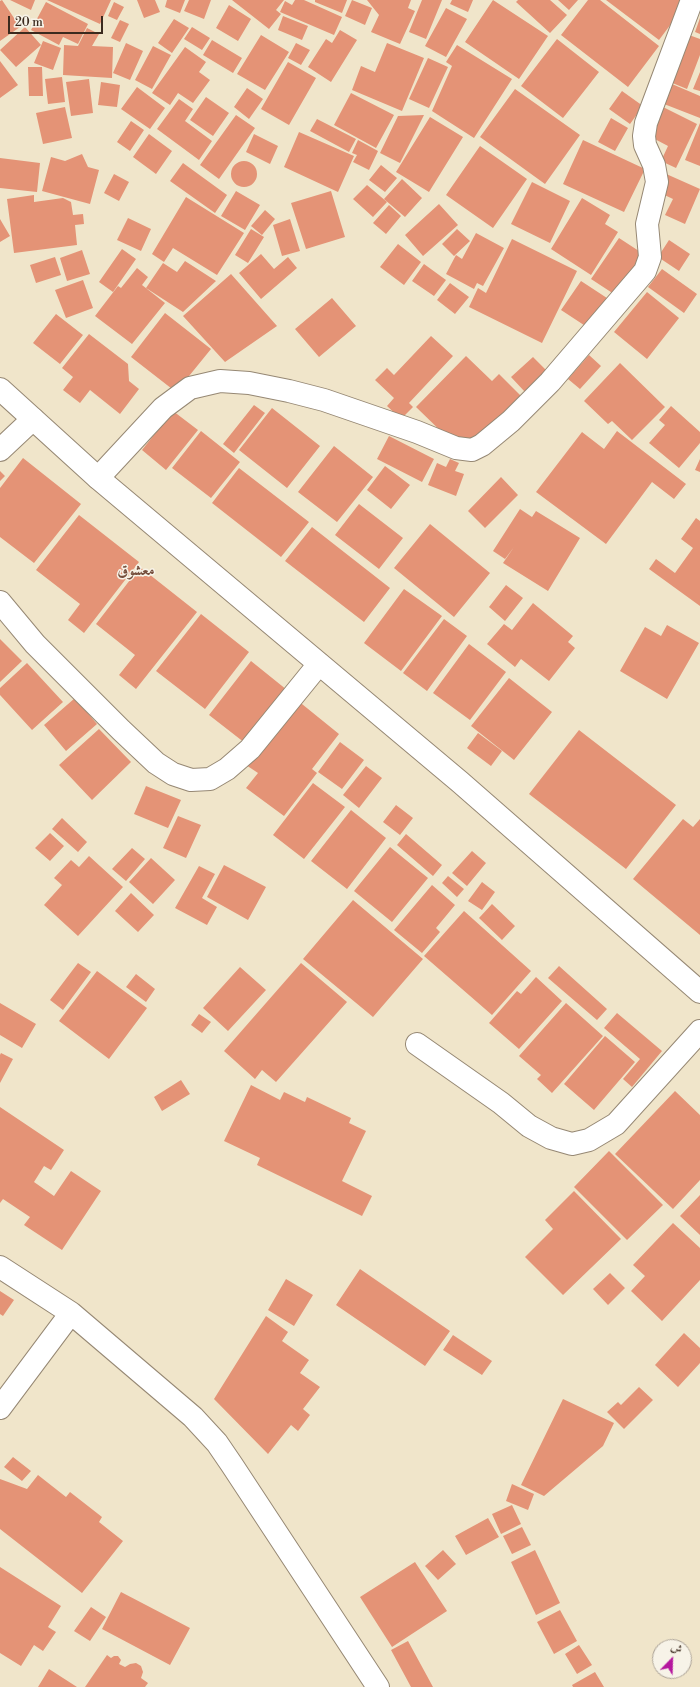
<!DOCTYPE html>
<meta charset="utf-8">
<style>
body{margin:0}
#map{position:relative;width:700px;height:1687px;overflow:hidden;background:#f0e5ca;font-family:"Libre Bodoni",Amiri,serif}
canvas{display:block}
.north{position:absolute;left:652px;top:1639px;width:40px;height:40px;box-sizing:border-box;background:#f7f3e8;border:1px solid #aca397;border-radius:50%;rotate:23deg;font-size:11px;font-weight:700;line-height:16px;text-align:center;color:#3b2a1e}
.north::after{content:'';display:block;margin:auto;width:14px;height:18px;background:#b5179e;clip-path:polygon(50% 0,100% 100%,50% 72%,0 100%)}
.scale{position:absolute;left:8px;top:16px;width:95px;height:18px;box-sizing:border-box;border:2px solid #3b2a1e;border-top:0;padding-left:5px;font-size:12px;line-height:14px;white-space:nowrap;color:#3b2a1e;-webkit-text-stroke:3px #f7f3e8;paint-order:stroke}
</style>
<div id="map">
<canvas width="700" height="1687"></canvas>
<div class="north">ش</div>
<div class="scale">20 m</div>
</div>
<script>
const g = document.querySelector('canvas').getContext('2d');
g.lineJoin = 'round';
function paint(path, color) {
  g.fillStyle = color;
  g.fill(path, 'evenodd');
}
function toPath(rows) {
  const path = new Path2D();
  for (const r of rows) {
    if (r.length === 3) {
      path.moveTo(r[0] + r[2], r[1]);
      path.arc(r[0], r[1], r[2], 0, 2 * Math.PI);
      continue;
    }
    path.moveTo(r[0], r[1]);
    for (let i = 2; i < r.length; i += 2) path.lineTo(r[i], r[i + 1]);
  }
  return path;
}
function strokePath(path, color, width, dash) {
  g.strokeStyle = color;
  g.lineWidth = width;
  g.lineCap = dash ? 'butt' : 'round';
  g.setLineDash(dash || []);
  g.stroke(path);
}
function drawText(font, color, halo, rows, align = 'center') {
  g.font = font + ' "Libre Bodoni",Amiri,serif';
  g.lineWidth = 3;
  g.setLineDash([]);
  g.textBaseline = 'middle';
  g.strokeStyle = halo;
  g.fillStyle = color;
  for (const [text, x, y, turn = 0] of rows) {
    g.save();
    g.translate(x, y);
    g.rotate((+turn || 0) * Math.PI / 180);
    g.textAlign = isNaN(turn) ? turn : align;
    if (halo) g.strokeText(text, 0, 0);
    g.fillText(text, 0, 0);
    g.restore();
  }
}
paint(toPath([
 [2,0,20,27,0,41,0,1],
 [10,0,35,0,31,10],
 [47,0,111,0,100,24],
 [137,0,155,0,160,12,144,18],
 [167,0,185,0,180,13,165,7],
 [189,0,211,0,204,19,184,11],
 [232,0,284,0,276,10,281,14,269,29],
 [295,0,304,0,342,17,334,35,280,12,285,1,292,5],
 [315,0,347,0,342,13,315,2],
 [352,0,372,8,365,25,345,16],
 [367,0,411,0,408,8,415,11,400,44,371,32,379,15],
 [422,0,442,0,426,39,409,32],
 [452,0,473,0,468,12,450,4],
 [493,0,548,36,519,79,465,42],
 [518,0,550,0,567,15,550,33,516,2],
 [558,0,578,0,569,10],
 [588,0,600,0,659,46,628,87,561,35],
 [606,0,680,0,686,4,659,40],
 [46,2,88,24,78,44,63,37,59,45,31,30],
 [114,2,124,7,117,20,108,16],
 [229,5,251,19,238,41,216,28],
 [446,8,467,19,446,57,425,46],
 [283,16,308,26,302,40,278,30],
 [700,18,700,34,695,32],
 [174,19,189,28,172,53,158,43],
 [120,20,129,24,120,42,111,38],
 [25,27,41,45,16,67,0,50],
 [192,27,210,38,202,50,184,39],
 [87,28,99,34,92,46,113,47,112,78,63,75,64,45,78,46],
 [340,30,357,40,331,82,308,67,326,39,332,43],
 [261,35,289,52,265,90,237,74],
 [689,35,700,39,700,55,687,89,670,82],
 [557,39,599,72,563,118,521,86],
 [212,40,242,58,233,73,203,55],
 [43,41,61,48,53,70,34,63],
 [126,43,143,51,130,80,113,73],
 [296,43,310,50,301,65,288,58],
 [387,43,424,58,402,111,352,90,361,66,375,72],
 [457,45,512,79,474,138,432,111,452,66,446,62],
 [153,46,171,55,152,89,135,80],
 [185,47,206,62,199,72,210,80,193,103,178,93,170,105,152,93],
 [428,58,448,67,429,108,409,99],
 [0,61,18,85,0,98],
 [288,62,316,78,289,125,261,109],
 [28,67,42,67,43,96,29,96],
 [700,72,700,91,693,89],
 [62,77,65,102,48,104,45,79],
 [89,79,93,113,71,116,66,82],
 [101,82,120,85,117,107,98,105],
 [672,84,700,96,700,118,664,104],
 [137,87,165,108,150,129,121,109],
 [247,88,263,99,249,119,234,107],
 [515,89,580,135,545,184,480,137],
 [622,91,643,106,630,124,609,109],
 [351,93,394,115,376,148,334,125],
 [206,97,229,113,213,136,190,120],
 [179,99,193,109,185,121,212,141,199,160,157,129],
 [65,107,72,138,43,144,36,113],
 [663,107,697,124,676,168,661,161,668,146,649,136],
 [236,115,255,128,219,179,200,165],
 [424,115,400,163,380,153,398,116],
 [430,117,463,137,429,192,396,172],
 [611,118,628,128,615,151,598,142],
 [317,119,356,139,349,152,310,131],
 [131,121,144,130,130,151,117,142],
 [700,123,700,166,685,160],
 [299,132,354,156,338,192,284,167],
 [149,134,172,151,156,174,133,157],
 [254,134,278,146,270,164,246,152],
 [358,140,378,151,369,170,353,162,357,155,352,153],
 [583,140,645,169,624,212,563,184],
 [480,146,527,179,493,228,446,195],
 [82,154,88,167,99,170,90,204,42,191,51,157,65,161],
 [0,158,40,163,37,192,0,188],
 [244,174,13],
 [183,163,227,195,215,213,170,181],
 [381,165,397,178,385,192,369,180],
 [664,173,700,189,685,224,665,215,673,199,656,191],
 [114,174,129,182,119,201,104,193],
 [402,179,422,198,405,217,384,199],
 [532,182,570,201,550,243,511,224],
 [367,185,387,202,373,217,353,199],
 [236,191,260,205,245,230,221,216],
 [331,191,345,237,306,249,291,203],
 [34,195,34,202,63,198,71,202,73,215,83,214,84,224,75,225,77,245,14,253,7,199],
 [186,197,244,233,217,275,173,248,164,262,152,254],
 [582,198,610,215,605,224,618,232,591,275,551,249],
 [439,204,458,225,423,256,405,235],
 [389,205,401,216,386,234,373,223],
 [265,210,275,219,262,235,251,226],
 [128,218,151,229,141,251,117,240],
 [0,219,10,236,0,242],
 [290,219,300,251,282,256,273,225],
 [251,229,264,237,248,263,235,255],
 [457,229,470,241,454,256,442,244],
 [476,233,504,248,483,286,477,283,474,289,446,274,456,255,462,259],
 [619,238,645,255,617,296,591,279],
 [512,239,577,271,542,343,469,307,478,288,486,293],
 [669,240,690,254,679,271,658,257],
 [398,244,421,262,404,285,380,267],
 [122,249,136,259,113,292,99,282],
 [82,250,90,274,67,281,60,258],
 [261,254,274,269,288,257,297,268,261,299,239,273],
 [55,257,61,275,36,283,30,265],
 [185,261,216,281,183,312,146,288,163,263,177,272],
 [424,264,446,280,434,296,412,281],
 [137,268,148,277,142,285,165,303,132,344,95,316,118,286,121,288],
 [662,269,697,294,684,313,648,287],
 [231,274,277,326,225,362,183,316],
 [83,280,93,308,66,318,55,290],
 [581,281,610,300,590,329,561,310],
 [450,283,469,297,455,314,437,300],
 [647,292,679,318,647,359,614,332],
 [332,298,356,326,319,357,295,329],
 [165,313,211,349,176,392,131,357],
 [56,314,83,335,60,364,33,343],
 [89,334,128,364,129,381,139,389,120,414,90,390,80,403,63,390,73,377,62,368],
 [431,336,453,356,409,403,413,407,401,419,387,406,394,398,375,380,387,368,394,375],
 [589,355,601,366,580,389,568,379],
 [466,356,492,381,499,374,521,396,475,442,451,441,416,407],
 [533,357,547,371,525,392,511,377],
 [620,363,665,407,632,440,612,421,608,424,584,401],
 [254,405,265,413,234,453,223,444],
 [671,406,700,432,700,443,679,468,649,443,665,425,659,420],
 [272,408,320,446,287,488,239,450],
 [173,411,198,430,166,470,142,450],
 [201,431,240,462,211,498,172,468],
 [617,431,686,484,674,499,652,482,606,544,536,492,582,432,604,449],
 [389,436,434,459,422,482,377,459],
 [334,446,373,477,337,522,298,492],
 [23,458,81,504,34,563,0,537,0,488],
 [450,459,459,463,455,471,464,474,456,496,428,485,437,463,446,467],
 [700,459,700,472,695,470],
 [385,466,410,485,391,509,367,490],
 [239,468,309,522,281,557,212,503],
 [0,471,5,476,0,481],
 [501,477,518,495,485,528,468,511],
 [359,504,403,538,379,569,335,535],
 [520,509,532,517,536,511,580,538,548,591,503,563,514,547,505,559,493,551],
 [79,515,139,562,84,633,68,620,80,604,36,570],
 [696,518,700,521,700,606,649,569,656,559,675,573,693,548,681,539],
 [430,524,490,573,454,617,394,568],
 [312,527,390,588,364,622,285,561],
 [140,567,197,612,136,689,119,675,135,655,96,624],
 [506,585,523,598,505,621,489,607],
 [404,589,442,616,401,671,364,643],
 [533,603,573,636,568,642,575,648,549,681,521,659,515,667,487,644,504,624,512,630],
 [201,614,249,652,205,709,156,671],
 [444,619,467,636,427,691,403,673],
 [667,625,699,643,667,699,620,671,645,627,661,636],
 [0,639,22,661,0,682],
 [469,644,506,672,470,720,433,693],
 [251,661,287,690,245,743,209,715],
 [27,663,63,702,32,730,0,695,0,688],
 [509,678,552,712,514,760,471,726],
 [75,698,97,724,66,751,44,725],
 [297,700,339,734,312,769,317,773,284,816,246,788,258,773,246,765],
 [99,729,131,762,92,800,59,765],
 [579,730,676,805,626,869,529,794],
 [478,733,502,751,491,766,467,748],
 [340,742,364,760,342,789,318,772],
 [366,766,382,778,359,808,343,795],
 [313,783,345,807,304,859,273,835],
 [146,786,181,800,168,828,134,814],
 [396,805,413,818,400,835,383,822],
 [351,810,386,838,347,889,311,861],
 [178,816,201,825,186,858,163,848],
 [62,818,87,842,78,852,52,829],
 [683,819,693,827,700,819,700,935,633,879],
 [50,833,64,846,50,861,35,848],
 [406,834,442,865,433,876,397,845],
 [390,847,428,878,392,922,354,891],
 [132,848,145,859,126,881,112,869],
 [472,851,486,863,467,886,452,873],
 [89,856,123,887,78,936,44,905,62,885,54,878,71,860,79,867],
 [151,858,175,880,153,904,129,882],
 [224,865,266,887,248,920,207,897],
 [199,866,215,874,202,898,217,907,207,925,175,908],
 [448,876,464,889,457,897,442,883],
 [482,882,495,892,482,910,468,901],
 [432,885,455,905,436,928,440,932,422,953,394,930],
 [131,893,154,915,138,932,115,911],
 [353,900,423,959,373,1017,303,959],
 [492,904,515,926,502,940,479,918],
 [464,911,531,971,492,1015,424,956],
 [78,963,91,972,63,1010,50,1000],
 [301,963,347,1002,276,1082,262,1070,255,1079,224,1051],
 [559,966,607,1009,597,1020,548,978],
 [240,967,266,990,228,1031,203,1008],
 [97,971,147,1008,109,1059,59,1021],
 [136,974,155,989,146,1002,126,987],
 [536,977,562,1001,519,1049,489,1023,517,991,521,994],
 [0,1003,36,1024,22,1048,0,1035],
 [566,1003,603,1036,552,1093,537,1079,541,1075,519,1056],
 [617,1013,662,1051,632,1087,623,1079,640,1059,604,1028],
 [199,1014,211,1022,202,1033,191,1025],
 [605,1036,635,1062,594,1110,564,1084],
 [1,1053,13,1059,0,1083,0,1055],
 [181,1080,190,1094,162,1111,154,1097],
 [251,1085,280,1100,284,1092,305,1102,307,1097,351,1118,349,1123,366,1131,342,1181,372,1196,362,1216,257,1165,260,1158,224,1141],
 [675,1091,700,1115,700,1180,673,1209,615,1154],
 [0,1107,64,1150,51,1170,44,1166,34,1182,54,1196,71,1171,101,1191,62,1250,24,1225,30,1217,3,1199,0,1203],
 [609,1151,663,1205,627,1240,574,1187],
 [574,1191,621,1239,563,1295,525,1257,553,1229,545,1220],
 [700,1195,700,1235,680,1216],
 [673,1223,700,1248,700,1280,662,1321,631,1291,645,1276,633,1265],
 [360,1269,450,1331,425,1366,336,1305],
 [610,1273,625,1288,608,1305,593,1289],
 [286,1279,313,1295,294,1326,268,1310],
 [0,1291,14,1300,3,1316,0,1314],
 [266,1316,288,1332,282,1341,309,1360,300,1373,320,1387,303,1409,310,1415,298,1431,291,1425,268,1454,214,1399],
 [684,1333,700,1348,700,1363,678,1387,655,1365],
 [453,1335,492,1361,482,1375,443,1350],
 [639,1387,653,1400,624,1429,607,1412,618,1402,621,1405],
 [563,1399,614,1423,603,1446,544,1496,521,1485],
 [13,1457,31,1471,22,1481,4,1467],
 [38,1475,66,1497,70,1492,102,1517,99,1522,123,1541,82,1593,0,1529,0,1479,27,1489],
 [512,1484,534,1494,528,1510,506,1501],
 [512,1505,521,1524,501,1534,492,1514],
 [488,1518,499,1537,466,1555,455,1536],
 [522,1527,531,1545,512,1554,503,1536],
 [443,1550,456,1564,438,1580,425,1566],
 [535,1550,560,1603,536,1615,511,1562],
 [415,1562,447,1611,392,1647,360,1597],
 [0,1567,61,1606,48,1627,56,1632,43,1651,34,1645,21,1666,0,1653],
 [121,1592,190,1628,170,1665,102,1629],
 [91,1607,106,1617,90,1641,74,1631],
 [560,1610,577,1641,554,1654,537,1622],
 [408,1641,433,1687,411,1687,391,1650],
 [579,1645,592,1665,577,1674,565,1654],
 [107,1655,111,1658,114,1656,118,1656,121,1660,119,1664,125,1667,130,1664,136,1663,141,1666,143,1672,141,1678,148,1683,145,1687,85,1687],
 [49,1669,77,1687,38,1687],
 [595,1672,604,1687,573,1687,572,1685]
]), '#e49376');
const minor = toPath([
 [0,450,33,419],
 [98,478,163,408,190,388,220,381,249,383,289,391,324,400,417,432,456,448,472,450,482,445,511,421,550,382,645,271,650,257,647,224,657,182,654,165,645,145,644,136,646,123,692,0],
 [0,602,35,644,121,730,156,763,173,774,191,780,210,779,227,769,250,749,319,664],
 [417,1044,501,1103,529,1126,551,1138,572,1144,589,1140,616,1124,700,1031],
 [0,1267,71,1313,193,1417,217,1443,232,1465,378,1687],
 [0,1408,71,1313]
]);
const major = toPath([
 [0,389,98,478,460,782,700,992]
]);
strokePath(minor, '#968874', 24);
strokePath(major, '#968874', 24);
strokePath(minor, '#fff', 22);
strokePath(major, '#fff', 22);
drawText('bold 16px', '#764f3d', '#f7f3e8', [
 ["معشوق",136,571]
]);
</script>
